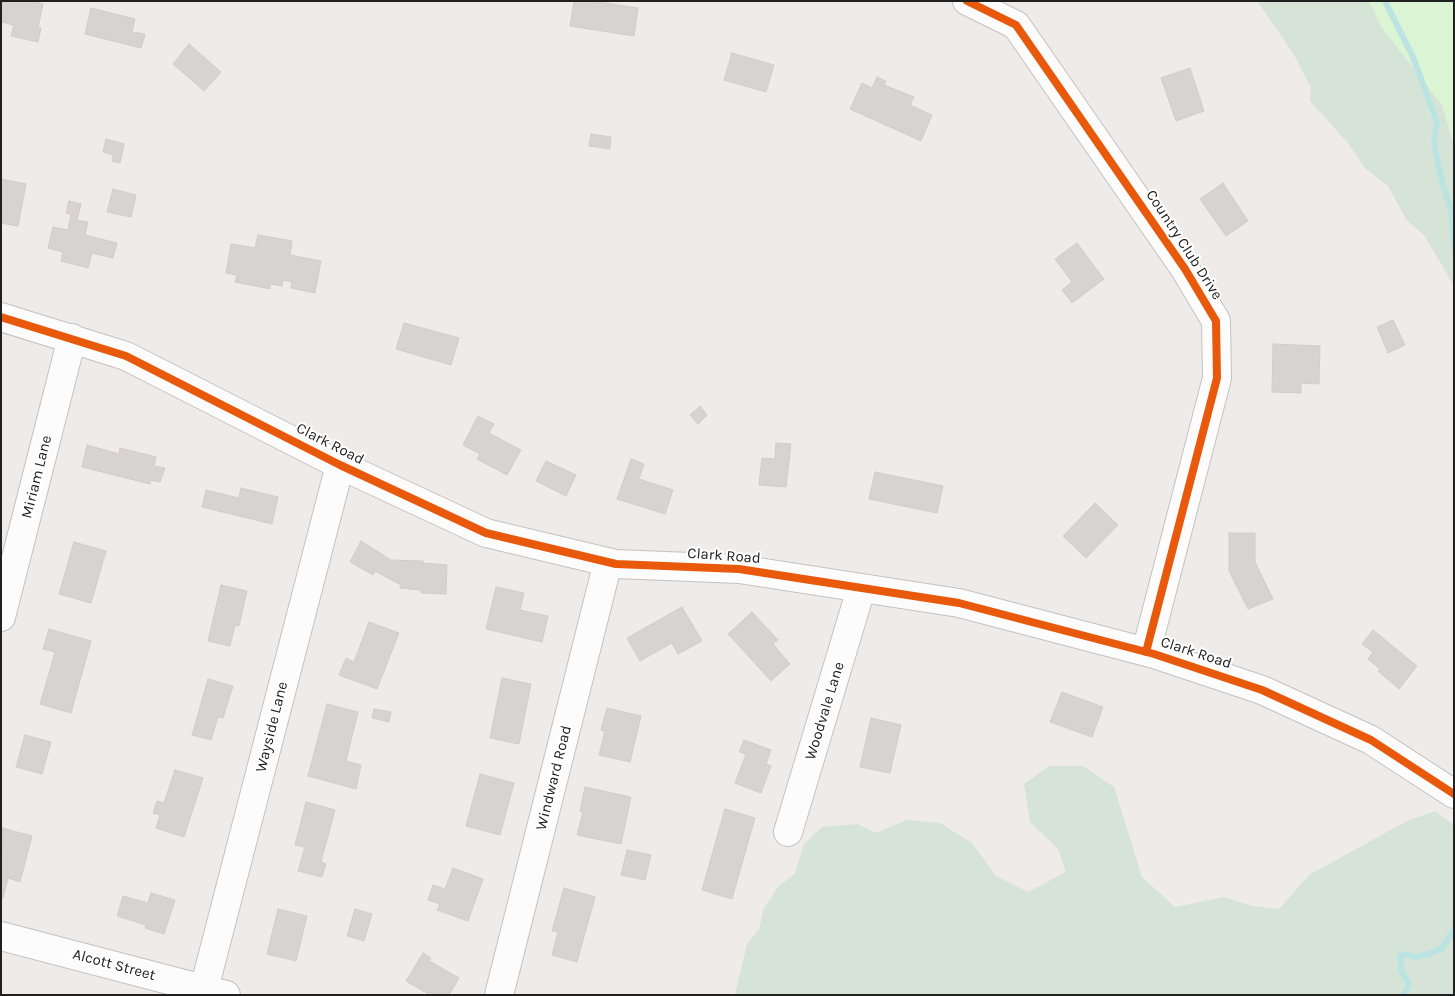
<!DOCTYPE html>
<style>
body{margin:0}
#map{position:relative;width:1455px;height:996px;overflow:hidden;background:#eeebe9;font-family:Karla,sans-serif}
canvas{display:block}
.frame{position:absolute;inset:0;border:2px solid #202020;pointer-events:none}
</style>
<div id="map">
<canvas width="1455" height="996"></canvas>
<div class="frame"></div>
</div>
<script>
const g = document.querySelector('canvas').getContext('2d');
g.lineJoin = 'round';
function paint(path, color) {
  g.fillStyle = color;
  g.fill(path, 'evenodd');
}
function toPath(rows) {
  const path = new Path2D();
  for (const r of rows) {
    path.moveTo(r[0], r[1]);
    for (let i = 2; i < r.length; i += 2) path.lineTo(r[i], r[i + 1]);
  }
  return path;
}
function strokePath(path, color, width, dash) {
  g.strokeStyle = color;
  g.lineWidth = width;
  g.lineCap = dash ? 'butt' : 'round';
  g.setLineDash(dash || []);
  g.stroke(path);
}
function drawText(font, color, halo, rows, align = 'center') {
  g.font = font + ' Karla,sans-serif';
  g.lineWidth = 4;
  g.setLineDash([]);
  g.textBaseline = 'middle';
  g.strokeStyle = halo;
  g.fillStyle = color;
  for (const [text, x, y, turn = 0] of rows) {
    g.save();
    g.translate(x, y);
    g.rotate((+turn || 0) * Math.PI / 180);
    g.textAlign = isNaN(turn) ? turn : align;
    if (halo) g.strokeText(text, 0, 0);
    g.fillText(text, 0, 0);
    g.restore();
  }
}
paint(toPath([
 [1257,1,1454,1,1454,286,1424,235,1407,221,1388,186,1365,168,1347,142,1310,101,1311,88,1293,53],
 [1049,766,1083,766,1114,787,1142,877,1175,907,1223,897,1253,906,1279,909,1309,875,1407,821,1435,811,1454,825,1454,995,735,995,747,944,759,929,764,908,778,887,795,873,804,844,822,827,857,824,876,833,906,820,940,823,972,843,996,876,1028,892,1066,872,1058,849,1030,822,1024,784]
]), '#d6e4d8');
paint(toPath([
 [1369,1,1454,1,1454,146,1442,105,1382,28]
]), '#dbf4d4');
strokePath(toPath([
 [1385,1,1413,57,1437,122,1434,144,1443,186,1451,209,1454,246],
 [1404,995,1409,984,1401,971,1400,956,1405,954,1415,957,1429,954,1442,948,1454,930]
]), '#bbe3e2', 6);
const building = toPath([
 [1,1,33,1,43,4,38,28,41,28,38,42,11,36,14,25,1,22,1,1],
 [574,1,593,1,638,8,634,36,570,26,574,1],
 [91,8,135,19,132,32,145,34,141,48,85,34,91,8],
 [189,44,221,72,204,91,173,64,189,44],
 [732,53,774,65,766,92,724,80,732,53],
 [1190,68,1204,111,1176,121,1161,78,1190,68],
 [877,77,886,81,884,85,914,97,910,105,932,115,921,141,850,109,862,83,872,88,877,77],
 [591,134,611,137,610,149,589,146,591,134],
 [106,139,124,144,120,163,112,161,113,155,103,152,106,139],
 [1,179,26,184,18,226,1,223,1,179],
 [1223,183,1248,221,1226,236,1200,199,1223,183],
 [113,189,136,195,131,217,107,212,113,189],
 [69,201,81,204,77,220,88,222,85,235,117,243,113,258,92,253,88,268,61,261,63,252,48,248,53,227,68,230,71,215,66,213,69,201],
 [258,235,292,241,290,255,321,261,315,293,291,288,292,282,283,280,282,286,270,284,270,289,235,282,237,275,226,273,231,244,255,248,258,235],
 [1077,243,1104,279,1072,303,1062,290,1072,282,1055,259,1077,243],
 [1393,320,1405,345,1388,353,1377,327,1393,320],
 [404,323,459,338,451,365,396,349,404,323],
 [1273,344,1320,346,1319,384,1301,383,1301,393,1272,392,1273,344],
 [700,406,707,415,698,424,690,415,700,406],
 [478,416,494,424,489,433,521,450,507,475,477,459,480,454,463,445,478,416],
 [776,443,791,444,786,487,759,485,762,458,775,459,776,443],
 [87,445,119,454,120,448,156,457,154,466,165,468,160,482,151,480,150,484,82,467,87,445],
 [631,459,644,464,639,479,673,490,665,514,617,499,631,459],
 [546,461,576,475,566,496,536,481,546,461],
 [875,472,943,486,937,513,869,499,875,472],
 [241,488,278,497,272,524,202,507,206,490,239,498,241,488],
 [1095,503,1118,525,1086,558,1063,536,1095,503],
 [1229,533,1255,533,1255,562,1273,599,1248,609,1229,571,1229,533],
 [361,541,391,560,423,561,423,563,447,565,446,594,421,593,421,590,400,588,401,585,375,571,373,575,350,562,361,541],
 [74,542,106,551,91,603,59,594,74,542],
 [221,585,247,591,239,626,235,625,230,646,208,641,221,585],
 [496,587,524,593,520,610,548,616,542,642,486,629,496,587],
 [682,607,702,641,678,654,672,643,640,661,627,638,682,607],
 [752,612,778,640,773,644,790,664,771,681,728,634,752,612],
 [369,622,399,633,377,689,339,675,346,658,354,662,369,622],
 [49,629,91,641,71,713,40,704,55,652,43,649,49,629],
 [1373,630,1417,666,1399,689,1378,671,1380,669,1368,659,1373,652,1362,644,1373,630],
 [502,678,531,684,519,744,490,738,502,678],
 [208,679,233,686,223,718,218,717,211,740,192,735,208,679],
 [1062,692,1103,707,1092,737,1050,722,1062,692],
 [327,704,358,712,346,761,361,765,356,789,308,776,327,704],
 [607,708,641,716,630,762,599,755,605,731,601,730,607,708],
 [374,709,391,712,389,722,372,718,374,709],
 [871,718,901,725,890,773,860,767,871,718],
 [25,735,51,742,42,774,16,767,25,735],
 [744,740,771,750,766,764,771,766,761,793,735,783,746,754,739,752,744,740],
 [175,770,203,778,184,837,156,828,160,815,153,813,157,801,164,803,175,770],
 [480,774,514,783,500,835,466,826,480,774],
 [585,787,631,797,621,844,577,835,583,812,580,811,585,787],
 [306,802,335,810,321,862,326,864,322,877,298,871,305,847,295,845,306,802],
 [725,809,755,818,732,899,702,890,725,809],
 [2,828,32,836,20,882,8,878,3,898,1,898,2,828],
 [627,850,651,855,645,880,621,875,627,850],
 [453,868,483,879,468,921,437,910,440,904,428,900,433,885,445,889,453,868],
 [564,888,595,897,577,962,552,955,558,932,552,931,564,888],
 [151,893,175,900,164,934,145,928,146,925,117,916,123,896,148,903,151,893],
 [278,909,307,916,296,961,267,954,278,909],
 [355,909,372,914,364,941,347,936,355,909],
 [423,953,431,958,429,961,459,978,449,995,430,995,406,981,423,953]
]);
paint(building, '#d7d3d1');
strokePath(building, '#d1ccca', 1);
const minor = toPath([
 [967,1,1016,25,1185,269,1216,321,1217,378,1146,652],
 [1,317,126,356,340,465,486,533,616,564,739,569,959,603,1154,654,1262,690,1371,740,1454,794],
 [1,617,72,338],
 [788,832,861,589],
 [1,936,226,995],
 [204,989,340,465],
 [499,995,608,562]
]);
strokePath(minor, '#c4c2c1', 30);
strokePath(minor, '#fcfcfc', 28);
strokePath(toPath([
 [967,1,1016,25,1185,269,1216,321,1217,378,1146,652],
 [1,317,126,356,340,465,486,533,616,564,739,569,959,603,1154,654,1262,690,1371,740,1454,794]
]), '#e8590c', 8);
drawText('15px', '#202020', '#fff', [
 ["Country Club Drive",1184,245,57],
 ["Clark Road",330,444,27],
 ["Miriam Lane",37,477,-76],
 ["Clark Road",724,556,4],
 ["Clark Road",1196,653,18],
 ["Woodvale Lane",825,711,-73],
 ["Wayside Lane",272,727,-76],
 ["Windward Road",554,778,-76],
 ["Alcott Street",114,965,15]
]);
</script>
